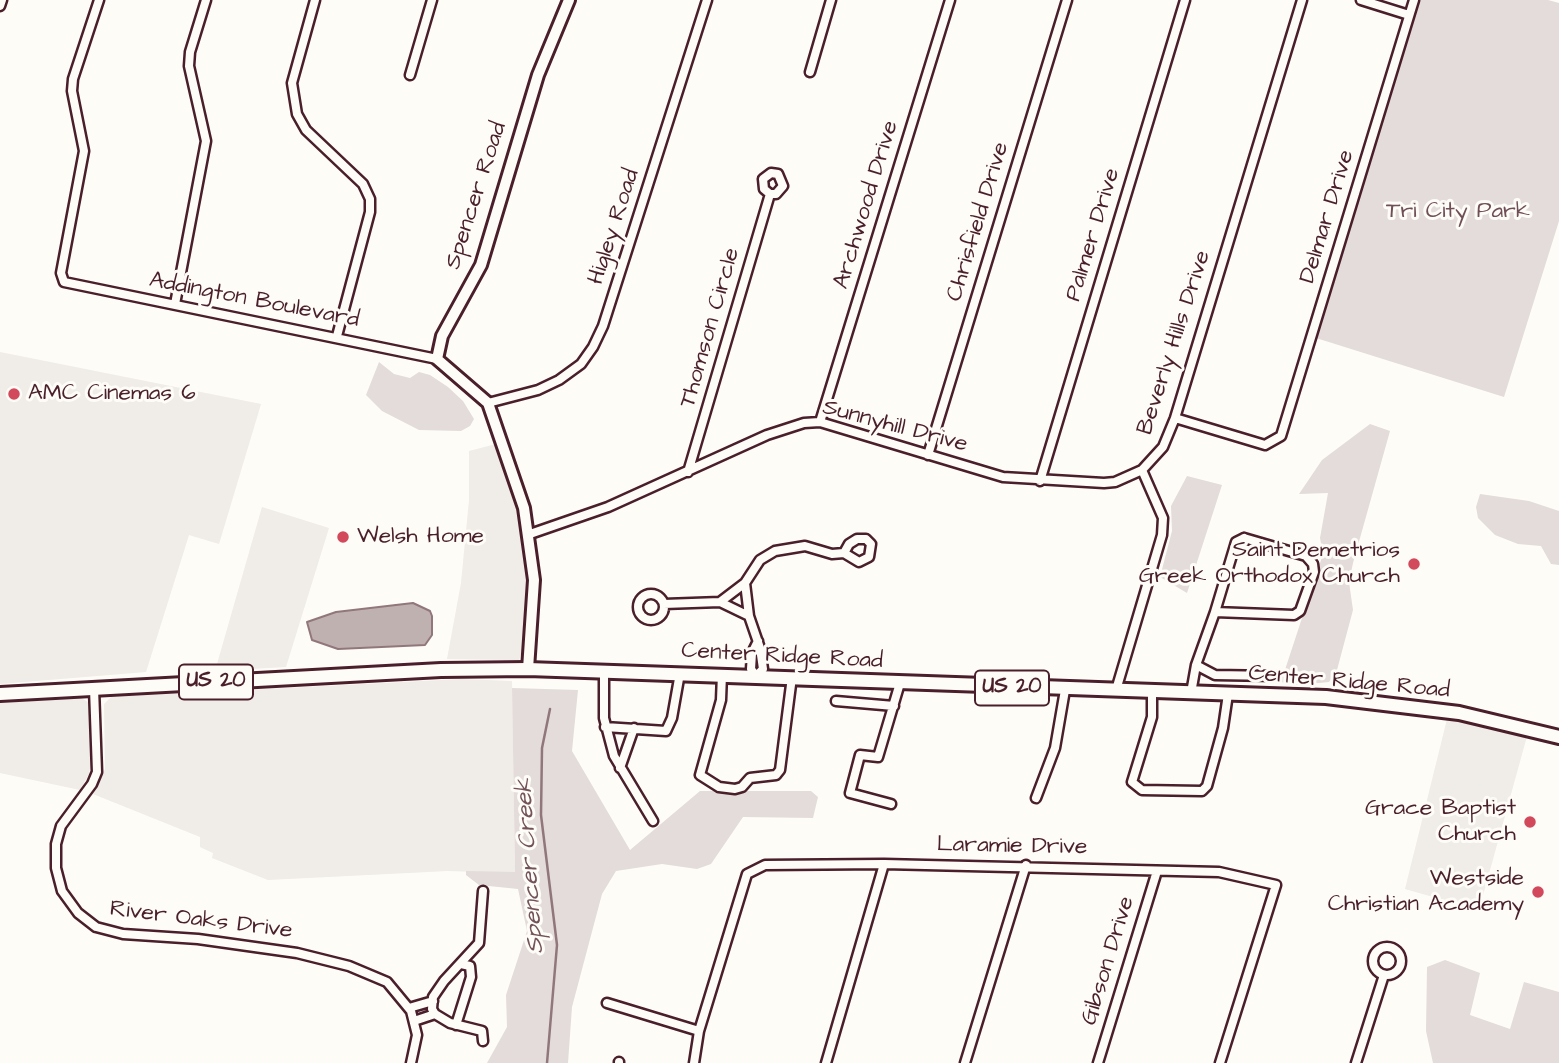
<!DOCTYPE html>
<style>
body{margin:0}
canvas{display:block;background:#fdfcf7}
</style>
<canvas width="1559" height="1063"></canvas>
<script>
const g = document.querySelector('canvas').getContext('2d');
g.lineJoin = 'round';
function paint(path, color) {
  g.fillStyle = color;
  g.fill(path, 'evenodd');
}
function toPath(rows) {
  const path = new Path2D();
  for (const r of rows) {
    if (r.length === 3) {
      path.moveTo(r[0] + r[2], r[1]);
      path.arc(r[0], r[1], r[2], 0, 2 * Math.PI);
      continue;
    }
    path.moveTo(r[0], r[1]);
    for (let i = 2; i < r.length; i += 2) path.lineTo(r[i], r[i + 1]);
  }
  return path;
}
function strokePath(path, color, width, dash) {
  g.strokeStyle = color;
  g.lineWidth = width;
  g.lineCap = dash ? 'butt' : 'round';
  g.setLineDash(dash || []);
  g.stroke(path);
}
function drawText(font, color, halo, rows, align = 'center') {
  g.font = font + ' "Architects Daughter",sans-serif';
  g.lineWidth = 6;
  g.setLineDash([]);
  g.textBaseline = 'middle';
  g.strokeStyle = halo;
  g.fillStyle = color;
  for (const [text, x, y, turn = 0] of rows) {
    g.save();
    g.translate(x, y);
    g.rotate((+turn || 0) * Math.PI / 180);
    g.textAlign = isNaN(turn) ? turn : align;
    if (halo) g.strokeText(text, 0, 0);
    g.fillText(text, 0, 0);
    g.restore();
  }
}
paint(toPath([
 [0,352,261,404,219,544,189,535,146,672,0,684],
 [496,444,517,500,527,556,524,645,519,660,447,659,461,583,469,500,469,451],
 [262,507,329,528,286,667,215,671],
 [461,679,512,681,515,873,448,871,268,880,212,858,213,853,200,847,200,837,93,794,105,769,104,704,111,697],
 [81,698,88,702,93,751,89,774,80,790,0,773,0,703],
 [1449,711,1529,729,1479,910,1405,889]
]), '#f0ece8');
paint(toPath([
 [1420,0,1548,0,1559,3,1559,221,1504,397,1316,338],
 [379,362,394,374,410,378,419,372,430,375,448,387,463,401,474,419,470,426,461,431,419,430,382,411,366,395],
 [1370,424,1390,431,1353,563,1349,582,1353,610,1337,670,1329,682,1298,685,1281,682,1323,554,1320,538,1328,493,1299,494,1322,460],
 [1187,476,1222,485,1187,593,1160,577,1172,531,1171,506],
 [1480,494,1529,501,1559,511,1559,565,1551,564,1541,546,1518,544,1495,535,1478,518,1476,507],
 [512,688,578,690,572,751,630,850,700,791,811,791,818,797,813,818,743,817,711,864,697,869,662,864,616,871,602,894,572,1007,568,1063,487,1063,507,1027,506,995,527,931,518,889,479,885,466,875,466,871,515,872],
 [1445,960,1480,973,1470,1015,1510,1029,1524,982,1559,992,1559,1063,1433,1063,1426,1031,1427,967]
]), '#e3dcda');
const water = toPath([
 [413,603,430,611,432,616,432,635,425,645,338,649,312,640,307,622,336,612,413,603]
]);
paint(water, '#c0b1b1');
strokePath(water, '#91777b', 2);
strokePath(toPath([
 [547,1063,557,945,541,815,542,748,550,709]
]), '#91777b', 2.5);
const street = toPath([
 [99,0,73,79,72,91,84,151,61,273,64,282,437,359],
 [315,0,292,83,297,114,306,130,363,184,370,199,370,212,337,336],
 [1361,0,1409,15],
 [0,6,2,0],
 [810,72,831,0],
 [410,75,432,0],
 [175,304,206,141,189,66,190,52,206,0],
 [488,403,538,390,559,380,581,364,593,347,603,326,707,0],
 [1175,418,1265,445,1281,436,1414,0],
 [820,422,950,0],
 [928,455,1067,0],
 [688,472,770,194,776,194,783,186,778,174,771,173,763,179,764,189,770,194],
 [1040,481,1185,0],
 [530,534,608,507,767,435,804,423,820,422,1003,477,1104,483,1115,482,1142,470,1163,447,1175,418,1302,0],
 [1244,538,1306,556,1313,564,1314,572,1300,611,1294,615,1215,612,1236,542,1244,538],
 [651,607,13],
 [720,602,745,583],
 [664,604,720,602,749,616,760,648,763,669,756,676,751,669,752,653,758,641],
 [749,616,745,583,760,560,775,551,805,546,832,554,844,553,859,562,869,557,871,544,866,539,857,539,849,544,844,553],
 [1196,665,1215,675,1276,676],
 [604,671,604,718,614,756,653,821],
 [722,674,721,700,700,775,719,787,735,789,742,787,750,778,776,775,780,770,792,677],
 [94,688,97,772,92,784,61,826,56,844,56,868,62,891,78,913,96,927,123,934,198,939,297,953,349,966,387,982,411,1011,417,1035,411,1063],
 [1116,690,1162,535,1163,518,1142,470],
 [1152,692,1152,717,1132,782,1142,790,1202,791,1207,786,1223,728,1228,694],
 [1191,693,1196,665,1215,612],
 [836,701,894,706],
 [605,727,666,731,672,718,680,673],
 [620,768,634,728],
 [1036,798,1055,748,1065,690],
 [891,804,850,793,860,755,878,757,900,683],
 [483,891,479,943,444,981,433,997,432,1009,435,1014,450,1023,482,1031,483,1041],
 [1387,961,14],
 [607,1003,699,1031],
 [409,1008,433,1001],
 [414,1021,435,1014],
 [456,1025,471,977,470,966,461,964],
 [619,1063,619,1062],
 [694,1063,699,1031,747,874,765,865,884,864,1219,872,1276,885,1220,1063],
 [826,1063,884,864],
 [965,1063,1026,865],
 [1098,1063,1157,871],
 [1356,1063,1384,975]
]);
const secondary = toPath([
 [528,669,534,580,524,508,488,403,437,359,442,336,481,265,538,75,569,0]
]);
const primary = toPath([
 [0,694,441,670,528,669,1326,697,1459,713,1559,737]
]);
strokePath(street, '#4a1f2b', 13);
strokePath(secondary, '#4a1f2b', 16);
strokePath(primary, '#4a1f2b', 18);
strokePath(street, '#fdfcf7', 8);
strokePath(secondary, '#fdfcf7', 10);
strokePath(primary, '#fdfcf7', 12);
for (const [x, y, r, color] of [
 [14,394,7,"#d1495b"],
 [343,537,7,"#d1495b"],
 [1414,564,7,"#d1495b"],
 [1530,822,7,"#d1495b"],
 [1538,892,7,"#d1495b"]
]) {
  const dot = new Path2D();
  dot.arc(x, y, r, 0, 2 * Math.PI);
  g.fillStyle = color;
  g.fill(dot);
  strokePath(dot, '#fdfcf7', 2.5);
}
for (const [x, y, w] of [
 [216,682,74],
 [1012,688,74]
]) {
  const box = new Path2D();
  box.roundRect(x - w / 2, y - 17.5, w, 35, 5);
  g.fillStyle = '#fdfcf7';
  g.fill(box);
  strokePath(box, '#4a1f2b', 2);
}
drawText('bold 21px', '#4a1f2b', null, [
 ["US 20",216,682],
 ["US 20",1012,688]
]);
drawText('23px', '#4a1f2b', '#fdfcf7', [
 ["Spencer Road",477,196,-72],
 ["Archwood Drive",867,205,-73],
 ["Delmar Drive",1328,217,-73],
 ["Chrisfield Drive",979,222,-73],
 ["Higley Road",615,227,-72],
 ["Palmer Drive",1094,235,-73],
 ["Addington Boulevard",254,301,11],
 ["Thomson Circle",711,328,-74],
 ["Beverly Hills Drive",1175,343,-72],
 ["Sunnyhill Drive",895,427,15],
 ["Center Ridge Road",782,657,3],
 ["Center Ridge Road",1349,683,5],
 ["Laramie Drive",1012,847,1],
 ["River Oaks Drive",201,921,7],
 ["Gibson Drive",1109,961,-73]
]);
drawText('23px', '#704e57', '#fdfcf7', [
 ["Tri City Park",1458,212]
]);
drawText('23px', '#4a1f2b', '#fdfcf7', [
 ["AMC Cinemas 6",28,394,"left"],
 ["Welsh Home",357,537,"left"],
 ["Saint Demetrios",1400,551],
 ["Greek Orthodox Church",1400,577],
 ["Grace Baptist",1516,809],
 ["Church",1516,835],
 ["Westside",1524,879],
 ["Christian Academy",1524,905]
], 'right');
drawText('italic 24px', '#73525a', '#fdfcf7', [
 ["Spencer Creek",531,866,-94]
]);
</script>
